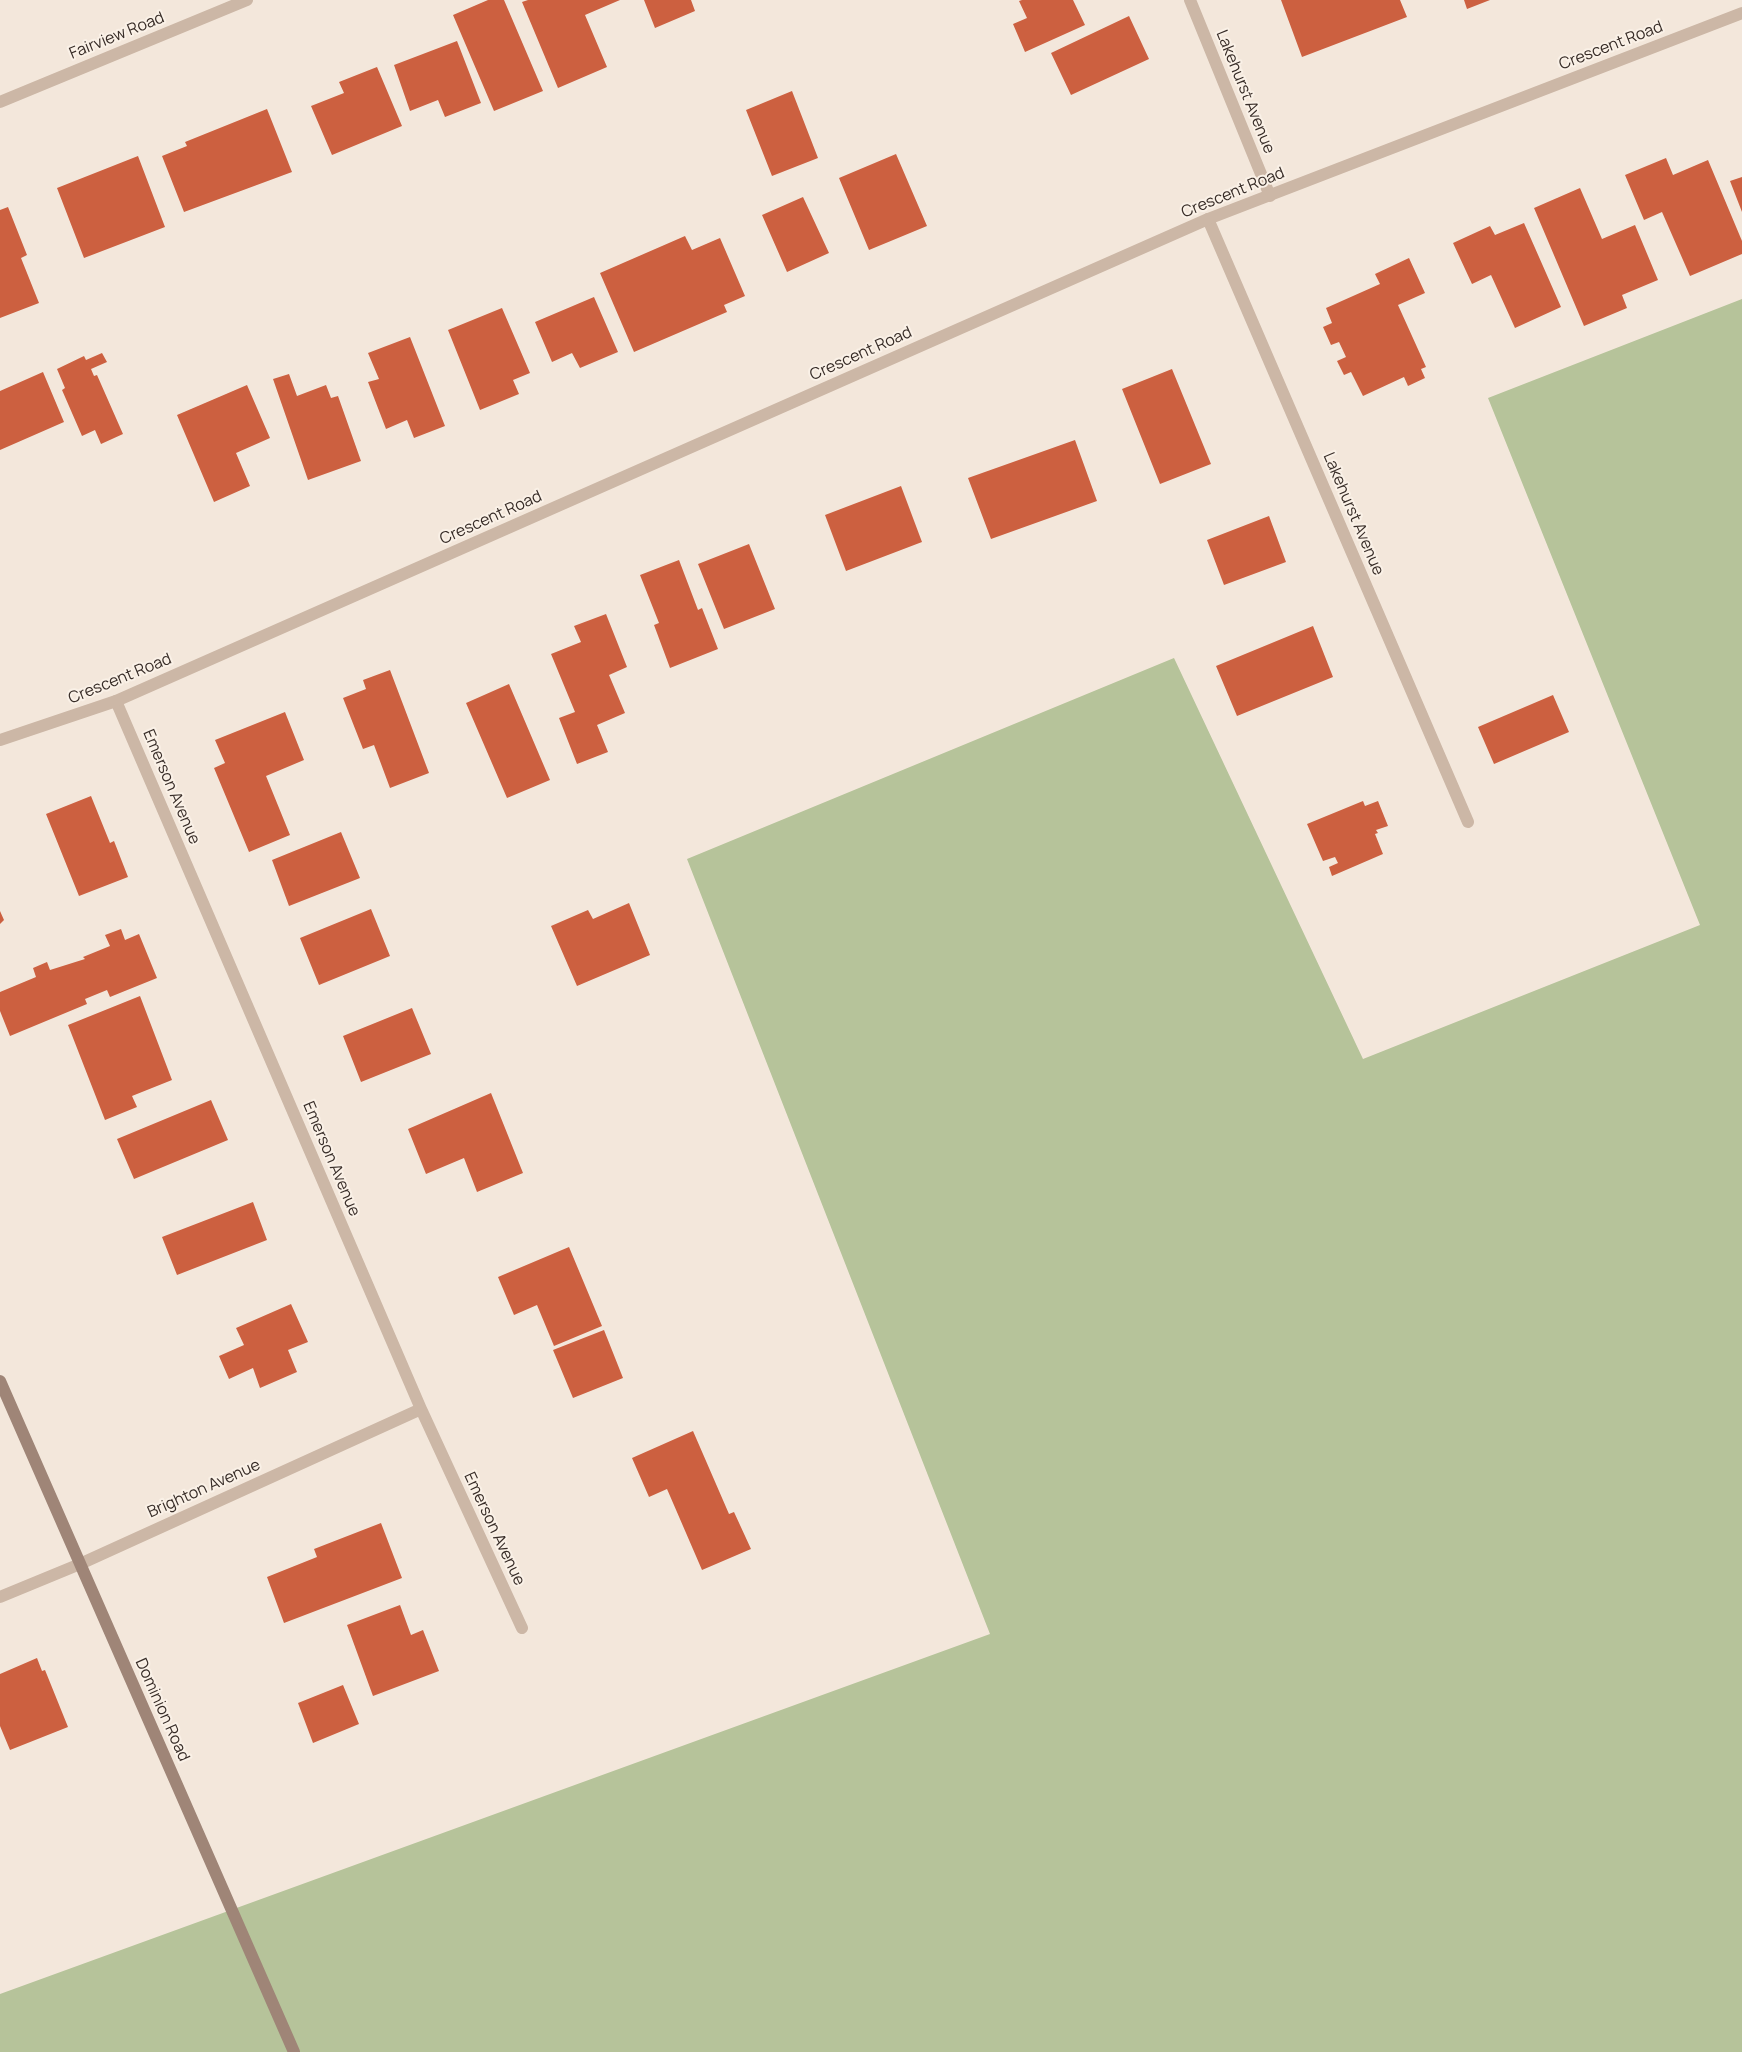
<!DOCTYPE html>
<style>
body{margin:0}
canvas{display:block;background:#f3e7db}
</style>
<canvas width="1742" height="2052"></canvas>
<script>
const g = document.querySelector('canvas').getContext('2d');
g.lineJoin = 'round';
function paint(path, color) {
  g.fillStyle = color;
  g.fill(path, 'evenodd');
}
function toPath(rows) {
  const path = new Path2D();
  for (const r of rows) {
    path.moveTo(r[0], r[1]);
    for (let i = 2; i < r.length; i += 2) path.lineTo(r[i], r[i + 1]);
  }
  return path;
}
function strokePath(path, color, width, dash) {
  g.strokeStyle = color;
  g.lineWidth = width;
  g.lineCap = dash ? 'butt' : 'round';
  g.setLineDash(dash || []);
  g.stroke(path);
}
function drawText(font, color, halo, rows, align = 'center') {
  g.font = font + ' Manrope,sans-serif';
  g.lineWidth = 4;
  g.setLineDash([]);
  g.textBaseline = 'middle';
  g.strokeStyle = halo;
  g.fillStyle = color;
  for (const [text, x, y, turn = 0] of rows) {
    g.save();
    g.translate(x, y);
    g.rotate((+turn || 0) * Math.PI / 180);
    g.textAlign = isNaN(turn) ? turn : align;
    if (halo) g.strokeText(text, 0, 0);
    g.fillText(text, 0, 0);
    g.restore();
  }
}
paint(toPath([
 [1742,299,1742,2052,0,2052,0,1994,990,1634,687,859,1174,658,1363,1059,1700,925,1488,398]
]), '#b6c39a');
paint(toPath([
 [488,0,504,0,543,91,494,111,453,15],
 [528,0,620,0,585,15,607,67,558,88,522,2],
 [644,0,691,0,695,11,655,28],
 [1022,0,1073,0,1085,25,1025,52,1013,24,1027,18,1019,1],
 [1281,0,1400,0,1407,17,1302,57],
 [1464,0,1490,0,1467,9],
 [1129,16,1149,59,1071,95,1051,53],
 [457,41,481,103,445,117,438,100,410,111,394,65],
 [377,67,402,126,332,155,311,106,344,93,339,82],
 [792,91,818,158,772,176,746,110],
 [267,109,292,172,184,212,162,156,187,146,185,142],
 [896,154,927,226,869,250,839,178],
 [138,156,165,227,84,258,57,188],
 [1666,158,1673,175,1708,160,1742,241,1742,254,1690,276,1662,212,1644,220,1625,175],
 [1742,177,1742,212,1730,181],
 [1580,188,1602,239,1635,225,1658,280,1622,295,1627,308,1584,326,1534,208],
 [803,197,829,253,787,272,762,215],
 [8,207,27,255,21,258,39,303,0,318,0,210],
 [1524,223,1561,307,1515,328,1491,275,1472,284,1453,243,1490,226,1495,235],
 [685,236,692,250,720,238,745,296,724,305,727,312,634,352,600,273],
 [1409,258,1425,293,1398,305,1426,367,1421,369,1425,378,1408,386,1404,377,1363,396,1351,372,1344,375,1337,361,1346,357,1339,342,1331,345,1323,327,1332,323,1326,308,1380,284,1375,274],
 [594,297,618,352,580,368,572,353,552,362,535,322],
 [502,308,530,373,513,380,519,394,480,410,448,330],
 [410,337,445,426,414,438,407,420,386,429,368,382,379,379,368,353],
 [102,353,107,362,91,369,94,376,97,375,123,434,101,444,95,430,82,436,62,390,65,388,57,369,84,356,86,360],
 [1172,369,1211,464,1160,484,1122,389],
 [43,372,64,422,0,450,0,391],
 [289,374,297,396,326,385,331,398,338,396,361,461,308,480,273,379],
 [247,385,270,438,236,453,250,486,214,502,177,415],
 [1075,440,1097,501,991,539,968,478],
 [901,486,922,542,846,571,825,515],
 [1269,516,1286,562,1224,585,1207,540],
 [749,544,775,609,724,629,698,564],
 [679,560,698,610,702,608,718,649,670,668,654,625,659,623,640,575],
 [606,614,627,667,609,675,625,713,597,725,608,752,577,764,559,718,575,712,551,654,581,642,574,626],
 [1313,626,1333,677,1237,716,1216,666],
 [390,670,429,773,390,788,374,745,363,749,343,698,366,689,363,680],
 [509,684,550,780,507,798,466,703],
 [1553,695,1569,732,1494,764,1478,727],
 [285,712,304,760,266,776,290,835,249,852,214,768,225,763,215,740],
 [91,796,110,843,114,841,128,877,79,896,46,814],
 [1363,801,1365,806,1378,801,1388,826,1376,830,1378,833,1375,834,1383,854,1332,876,1329,867,1338,863,1335,857,1323,861,1307,824],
 [341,832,360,878,289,906,272,860],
 [629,903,650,955,577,986,551,926,588,910,593,919],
 [371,909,390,956,319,985,300,938],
 [0,911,4,920,0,924],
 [121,929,125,940,139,934,157,978,110,997,107,990,85,999,87,1004,10,1036,0,1011,0,992,36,977,33,968,47,962,50,970,85,959,83,957,110,946,105,935],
 [140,996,172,1080,132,1096,137,1107,105,1120,68,1025],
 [412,1008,431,1054,361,1082,343,1036],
 [491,1093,523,1173,477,1192,464,1158,426,1174,408,1129],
 [211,1100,228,1140,134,1179,117,1139],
 [253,1202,267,1240,177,1275,162,1237],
 [569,1247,602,1326,554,1346,537,1305,514,1315,498,1277],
 [291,1304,308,1342,288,1350,297,1372,260,1388,253,1368,229,1379,219,1356,244,1345,236,1328],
 [604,1330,623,1378,573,1398,553,1350],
 [693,1431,729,1514,734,1512,751,1549,702,1570,667,1489,649,1497,632,1458],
 [381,1523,402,1578,284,1623,267,1577,317,1557,314,1549],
 [400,1605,411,1635,423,1630,439,1671,373,1696,347,1625],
 [37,1658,42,1671,45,1670,68,1727,10,1750,0,1726,0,1674],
 [343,1685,359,1724,313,1743,298,1703]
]), '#cc6040');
strokePath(toPath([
 [1190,0,1270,196],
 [0,102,247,0],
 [1208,219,1468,822],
 [116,701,421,1409,522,1628],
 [0,1597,80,1564,421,1409]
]), '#ccb7a6', 12);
strokePath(toPath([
 [0,740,116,701,1208,219,1742,13]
]), '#ccb7a6', 12);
strokePath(toPath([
 [0,1381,294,2052]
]), '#9f8577', 12);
drawText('16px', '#372c27', '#faf1e7', [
 ["Fairview Road",117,36,-22],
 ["Crescent Road",1611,46,-21],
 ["Lakehurst Avenue",1245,92,68],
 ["Crescent Road",1233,193,-22],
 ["Crescent Road",861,354,-24],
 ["Lakehurst Avenue",1353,514,67],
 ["Crescent Road",491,518,-24],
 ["Crescent Road",120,679,-22],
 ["Emerson Avenue",171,787,67],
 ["Emerson Avenue",331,1159,67],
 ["Brighton Avenue",204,1489,-24],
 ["Emerson Avenue",494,1529,65],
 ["Dominion Road",162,1710,66]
]);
</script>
